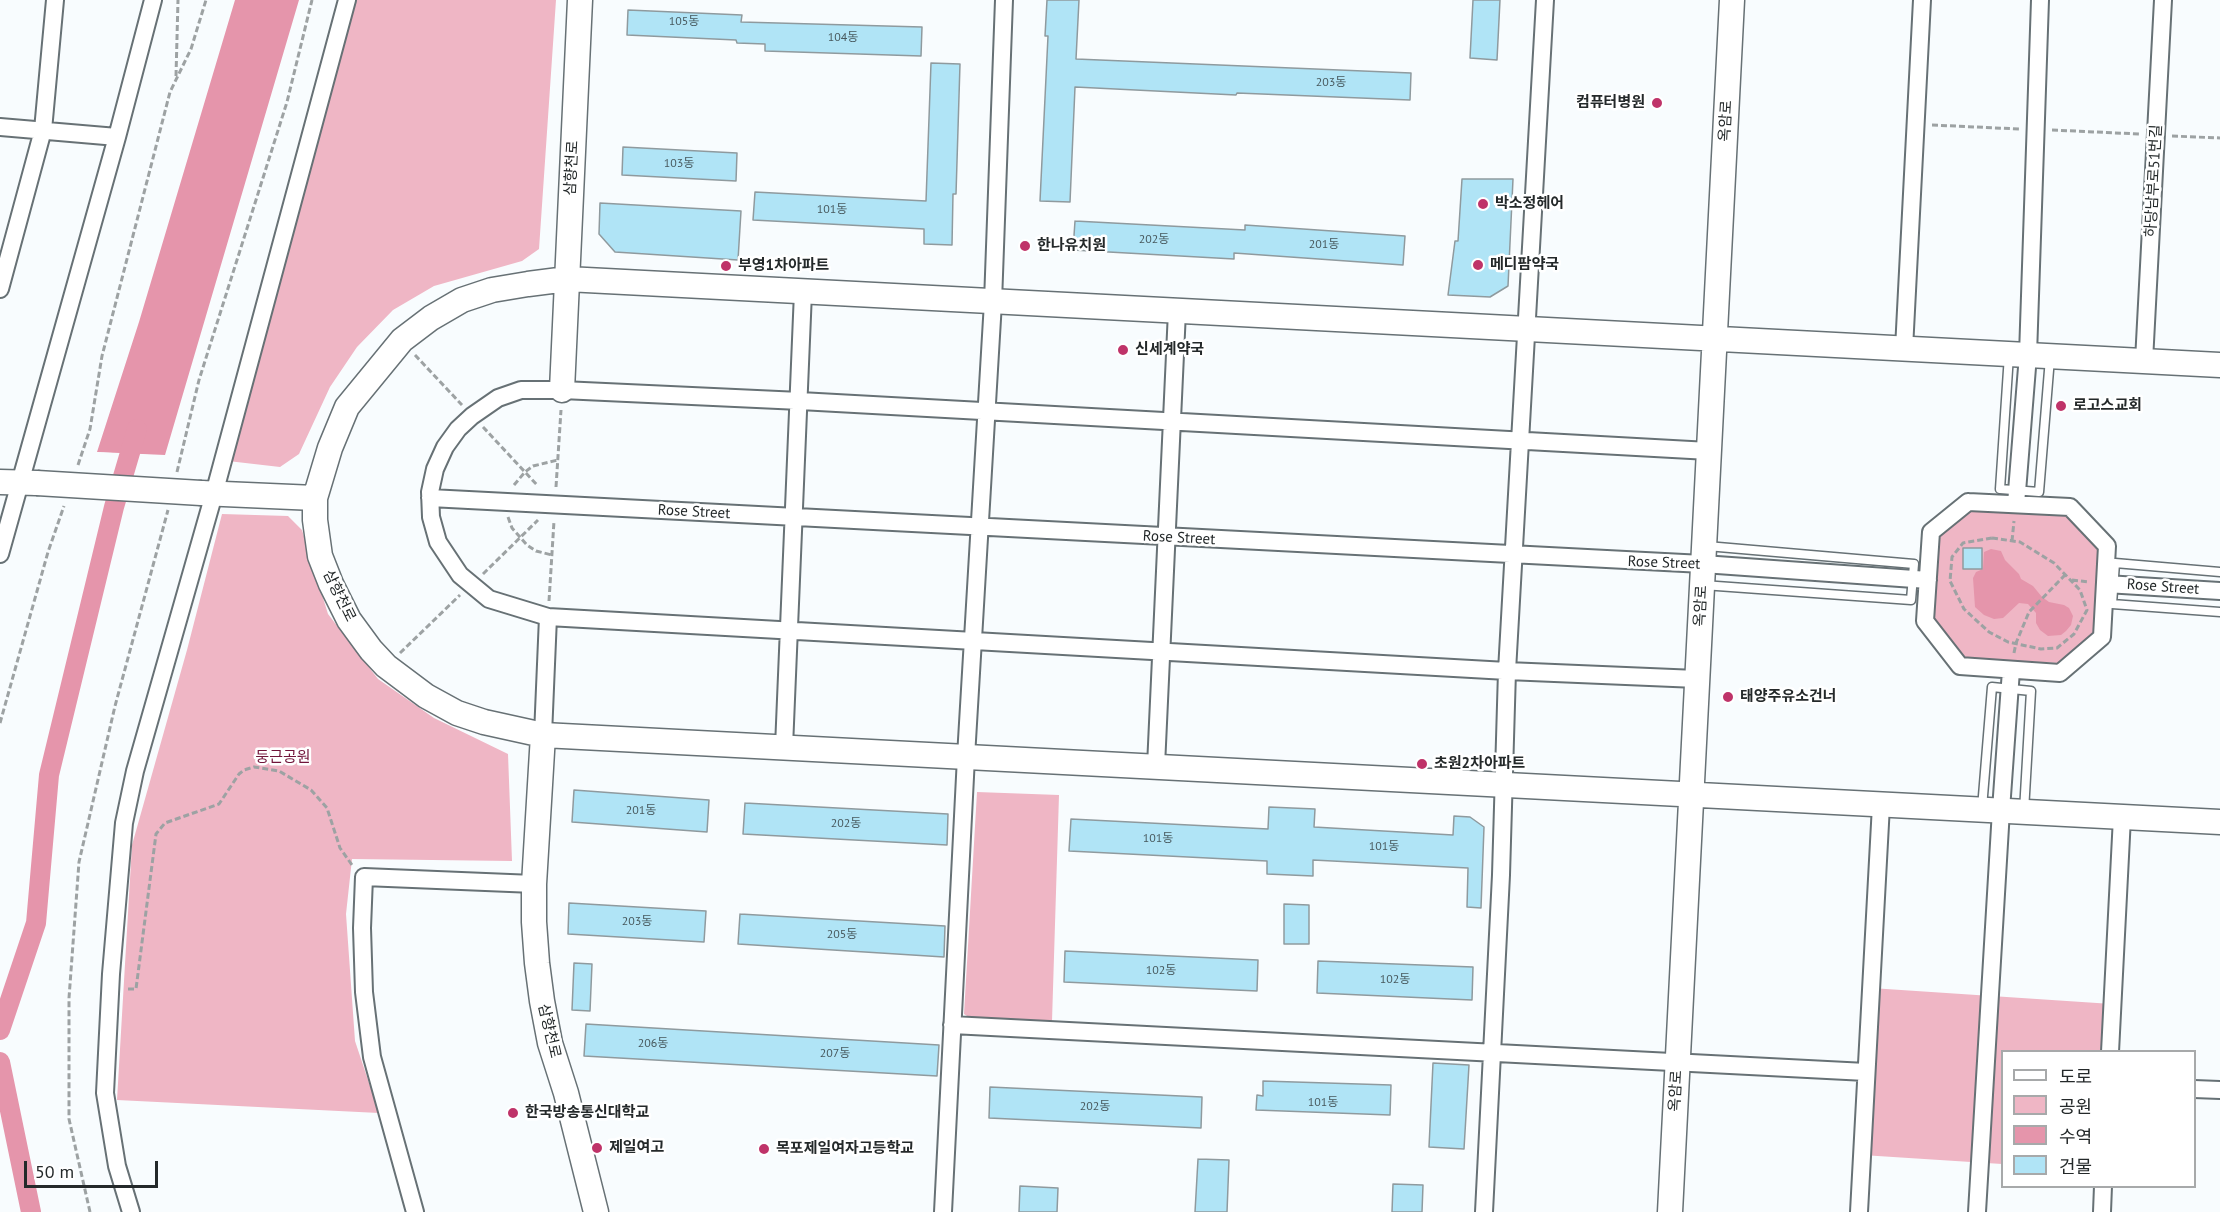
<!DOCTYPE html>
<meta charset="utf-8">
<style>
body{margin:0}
#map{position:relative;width:2220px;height:1212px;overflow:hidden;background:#f8fcfe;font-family:"PT Sans","Noto Sans KR",sans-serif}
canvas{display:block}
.legend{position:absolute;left:2001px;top:1050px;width:195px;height:138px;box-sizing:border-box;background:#fff;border:2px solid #a7a9aa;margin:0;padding:8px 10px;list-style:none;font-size:18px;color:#24292a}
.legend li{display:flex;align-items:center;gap:12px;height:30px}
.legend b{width:30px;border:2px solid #a7a9aa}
.scale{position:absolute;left:24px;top:1161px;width:134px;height:27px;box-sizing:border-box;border:3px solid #24292a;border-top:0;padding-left:8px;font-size:18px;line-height:21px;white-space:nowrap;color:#24292a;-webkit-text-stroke:4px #fff;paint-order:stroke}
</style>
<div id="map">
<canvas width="2220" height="1212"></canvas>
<ul class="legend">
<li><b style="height:8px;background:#fff"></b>도로</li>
<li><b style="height:16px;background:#efb6c5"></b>공원</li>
<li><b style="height:16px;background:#e595ab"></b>수역</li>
<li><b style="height:16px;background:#b0e4f6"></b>건물</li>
</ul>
<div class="scale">50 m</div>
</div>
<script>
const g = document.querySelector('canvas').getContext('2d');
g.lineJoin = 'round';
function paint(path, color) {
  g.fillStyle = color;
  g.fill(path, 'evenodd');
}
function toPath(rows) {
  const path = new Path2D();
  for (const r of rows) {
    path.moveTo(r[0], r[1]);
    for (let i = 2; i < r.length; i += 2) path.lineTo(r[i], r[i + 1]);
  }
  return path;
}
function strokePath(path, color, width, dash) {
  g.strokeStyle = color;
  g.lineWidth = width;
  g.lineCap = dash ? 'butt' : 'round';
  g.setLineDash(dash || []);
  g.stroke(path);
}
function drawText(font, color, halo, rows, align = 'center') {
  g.font = font + ' "PT Sans","Noto Sans KR",sans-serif';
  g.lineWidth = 5;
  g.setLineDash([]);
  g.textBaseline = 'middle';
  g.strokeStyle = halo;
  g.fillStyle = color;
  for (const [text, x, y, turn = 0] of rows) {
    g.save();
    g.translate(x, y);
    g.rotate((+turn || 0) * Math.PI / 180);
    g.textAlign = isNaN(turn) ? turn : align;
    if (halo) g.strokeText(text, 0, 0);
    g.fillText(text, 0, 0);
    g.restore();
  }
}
paint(toPath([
 [354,0,556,0,539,249,522,261,434,286,393,310,357,347,330,387,299,454,280,467,228,461],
 [1969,508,2066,513,2099,549,2094,632,2058,663,1961,658,1932,621,1940,533],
 [222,514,288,516,302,530,328,614,378,679,434,718,508,754,512,861,352,859,346,914,355,1041,379,1113,117,1100,132,845,187,650],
 [977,792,1059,795,1052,1021,975,1021,964,1014],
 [1871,988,2112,1004,2110,1051,2002,1052,2002,1164,1862,1155]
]), '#efb6c5');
paint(toPath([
 [235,0,299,0,165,455,97,452,139,322],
 [1991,549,2001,551,2005,560,2019,574,2021,579,2033,586,2042,597,2049,602,2064,605,2069,608,2073,616,2071,625,2066,631,2061,635,2048,636,2040,630,2036,623,2036,613,2028,604,2019,603,2003,618,1994,619,1984,615,1975,607,1973,578,1976,572,1983,569,1984,552]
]), '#e595ab');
paint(toPath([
 [94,452,168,456,165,458,97,455]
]), '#f8fcfe');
strokePath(toPath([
 [0,1030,36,923,49,775,114,507,137,429],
 [0,1062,31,1212]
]), '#e595ab', 20);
const building = toPath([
 [1047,0,1079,0,1076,59,1411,73,1410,100,1237,93,1236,95,1075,87,1070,202,1040,201,1048,36,1045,36,1047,0],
 [1473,0,1500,0,1497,60,1470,58,1473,0],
 [628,10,742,15,741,22,922,27,921,56,765,51,765,44,737,43,736,40,627,35,628,10],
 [931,63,960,64,956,194,953,194,952,245,924,244,924,229,753,220,755,192,926,201,931,63],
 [623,147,737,153,736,181,622,175,623,147],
 [1462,179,1513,179,1508,286,1490,297,1448,295,1455,241,1458,241,1462,179],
 [600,203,741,211,738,260,615,252,599,234,600,203],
 [1075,221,1245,230,1245,225,1405,236,1403,265,1234,253,1234,259,1073,250,1075,221],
 [1963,548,1982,548,1982,569,1963,569,1963,548],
 [574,790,709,800,707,832,572,822,574,790],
 [745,803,948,814,947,845,743,834,745,803],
 [1269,807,1315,809,1314,827,1453,835,1454,816,1470,817,1484,827,1481,908,1467,907,1468,868,1313,860,1313,876,1267,874,1267,861,1069,851,1071,819,1268,829,1269,807],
 [569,903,706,911,704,942,568,934,569,903],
 [1284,904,1309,905,1309,944,1284,944,1284,904],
 [740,914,945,926,944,957,738,944,740,914],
 [1065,951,1258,960,1257,991,1064,982,1065,951],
 [1318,961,1473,967,1472,1000,1317,993,1318,961],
 [574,963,592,964,590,1011,572,1010,574,963],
 [586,1024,939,1045,937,1076,584,1056,586,1024],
 [1433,1063,1469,1065,1464,1149,1429,1147,1433,1063],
 [1263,1081,1391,1085,1390,1115,1256,1110,1257,1095,1263,1096,1263,1081],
 [990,1087,1202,1097,1201,1128,989,1118,990,1087],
 [1198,1159,1229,1160,1227,1212,1195,1212,1198,1159],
 [1393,1184,1423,1185,1422,1212,1392,1212,1393,1184],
 [1020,1186,1058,1188,1057,1212,1019,1212,1020,1186]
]);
paint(building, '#b0e4f6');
strokePath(building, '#8f9a9e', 1.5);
const lane = toPath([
 [2009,355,2000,489,2039,492,2050,358],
 [2220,572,2115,563,2112,604,2220,612],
 [1703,585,1911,600,1914,564,1707,546],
 [1982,808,1992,687,2031,691,2024,811]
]);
const street = toPath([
 [0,127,117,137],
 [0,289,43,130,55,0],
 [1904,349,1922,0],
 [2144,361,2163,0],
 [430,498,1703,564,1928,580],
 [1968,502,2070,507,2107,546,2102,637,2060,673,1960,666,1925,621,1931,532,1968,502],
 [2016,504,2028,355,2040,0],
 [0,554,117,137,153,0],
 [2106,584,2220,591],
 [1697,679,1507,671,548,617,489,599,460,575,438,542,431,517,430,492,435,469,445,447,458,429,472,416,498,398,521,390,562,390,800,401,1709,451],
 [543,735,548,617],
 [784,747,803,292],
 [1156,766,1177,311],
 [952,1025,1866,1072],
 [2110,1052,2122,817],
 [2194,1089,2220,1090],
 [131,1212,117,1166,105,1093,111,974,124,823,135,771,214,494,347,0],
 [415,1212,372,1057,364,992,362,928,364,877,534,884],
 [943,1212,966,757,993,302,1004,0],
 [1484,1212,1501,875,1507,671,1545,0],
 [1859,1212,1881,805],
 [1977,1212,2001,810,2011,670],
 [2102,1212,2103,1186]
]);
const secondary = toPath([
 [2220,365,567,279,528,284,492,290,462,300,431,318,402,340,347,407,330,448,315,498,315,520,320,556,331,584,349,620,371,650,386,666,426,696,457,713,484,722,543,735,2220,822],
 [562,390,580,0],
 [0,482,37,483],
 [201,493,315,498],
 [543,735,534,884,534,922,537,963,542,1001,550,1043,566,1093,596,1212],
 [1670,1212,1732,0]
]);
strokePath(lane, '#677175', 11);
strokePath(street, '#677175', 20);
strokePath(secondary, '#677175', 27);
strokePath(toPath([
 [176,76,178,0],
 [1932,125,2019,129],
 [2052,130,2139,134],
 [2172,136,2220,138],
 [415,355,462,405],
 [483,427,538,486],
 [78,465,90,429,102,356,170,92,191,49,206,0],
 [177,472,199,380,287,102,312,0],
 [514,485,525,472,533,466,558,460],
 [556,487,561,410],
 [508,517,512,528,527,545,536,551,552,555],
 [1992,538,2020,542,2054,563,2080,590,2087,610,2074,634,2057,648,2041,649,2008,642,1989,632,1964,609,1950,581,1952,557,1963,543,1992,538],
 [2012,541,2014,521],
 [483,574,538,520],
 [2072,580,2089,582],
 [549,601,554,521],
 [400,653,460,595],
 [2014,653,2016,643,2029,612,2065,575],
 [0,723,48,552,64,506],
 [128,989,136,989,156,834,165,823,219,804,239,774,244,770,254,767,279,771,311,790,327,808,340,848,352,865],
 [90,1212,69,1119,69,998,79,862,115,706,168,510]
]), '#9da2a3', 3, [6, 3]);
strokePath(lane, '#fff', 8);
strokePath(street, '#fff', 16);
strokePath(secondary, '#fff', 24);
const secondaryBridge = toPath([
 [37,483,201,493]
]);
strokePath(secondaryBridge, '#677175', 27, []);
strokePath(secondaryBridge, '#fff', 24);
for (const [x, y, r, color] of [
 [1657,103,6,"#bf3369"],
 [1483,204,6,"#bf3369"],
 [1025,246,6,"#bf3369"],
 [1478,265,6,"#bf3369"],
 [726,266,6,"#bf3369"],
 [1123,350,6,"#bf3369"],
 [2061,406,6,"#bf3369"],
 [1728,697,6,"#bf3369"],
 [1422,764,6,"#bf3369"],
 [513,1113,6,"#bf3369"],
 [597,1148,6,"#bf3369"],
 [764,1149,6,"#bf3369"]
]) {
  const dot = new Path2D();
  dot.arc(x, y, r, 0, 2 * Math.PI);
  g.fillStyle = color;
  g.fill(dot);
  strokePath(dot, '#fff', 2);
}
drawText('12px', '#47585d', null, [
 ["105동",684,22],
 ["104동",843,38],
 ["203동",1331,83],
 ["103동",679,164],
 ["101동",832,210],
 ["202동",1154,240],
 ["201동",1324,245],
 ["201동",641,811],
 ["202동",846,824],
 ["101동",1158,839],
 ["101동",1384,847],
 ["203동",637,922],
 ["205동",842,935],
 ["102동",1161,971],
 ["102동",1395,980],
 ["206동",653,1044],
 ["207동",835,1054],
 ["101동",1323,1103],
 ["202동",1095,1107]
]);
drawText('bold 15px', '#24292a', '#fff', [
 ["컴퓨터병원",1645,103,"right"],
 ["박소정헤어",1495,204],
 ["한나유치원",1037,246],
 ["메디팜약국",1490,265],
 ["부영1차아파트",738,266],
 ["신세계약국",1135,350],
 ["로고스교회",2073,406],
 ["태양주유소건너",1740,697],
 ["초원2차아파트",1434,764],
 ["한국방송통신대학교",525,1113],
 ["제일여고",609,1148],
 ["목포제일여자고등학교",776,1149]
], 'left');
drawText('15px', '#24292a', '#fff', [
 ["옥암로",1726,121,-87],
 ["삼향천로",572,168,-87],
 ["하당남부로51번길",2154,181,-87],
 ["Rose Street",694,512,3],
 ["Rose Street",1179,538,3],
 ["Rose Street",1664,563,2],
 ["Rose Street",2163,587,4],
 ["삼향천로",339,596,64],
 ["옥암로",1701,606,-87],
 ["삼향천로",549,1031,77],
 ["옥암로",1676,1091,-87]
]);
drawText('15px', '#71143a', '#fff', [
 ["둥근공원",283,758]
]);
</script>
